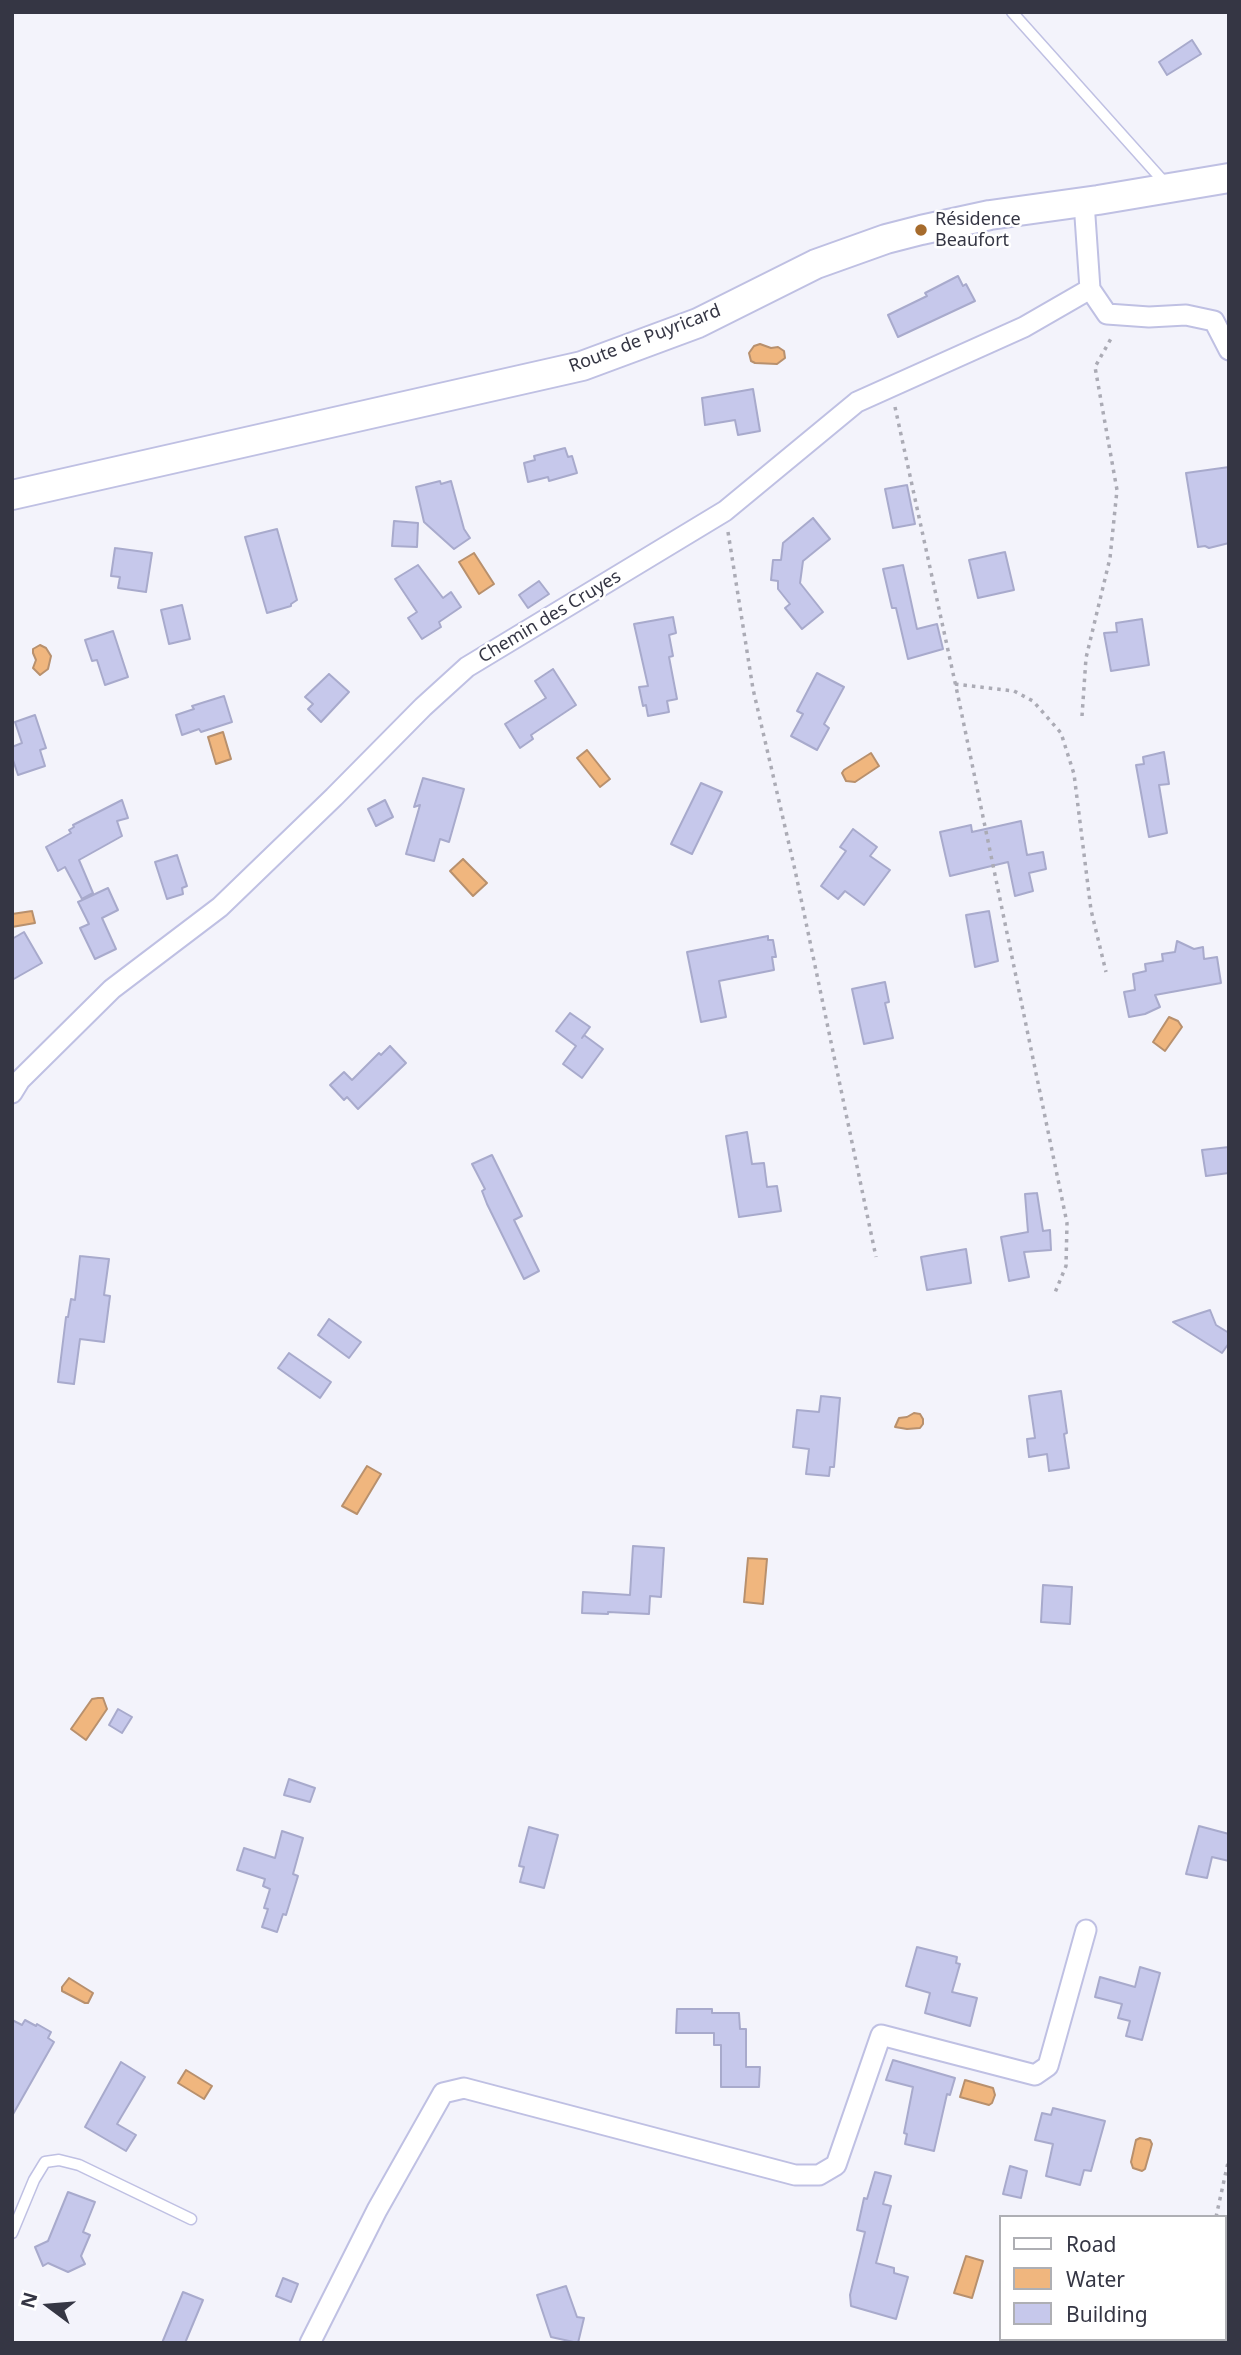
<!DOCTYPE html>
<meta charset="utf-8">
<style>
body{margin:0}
#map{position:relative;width:1241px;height:2355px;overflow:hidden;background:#f3f3fb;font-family:"Noto Sans",sans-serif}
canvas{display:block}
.frame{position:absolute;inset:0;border:14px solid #353644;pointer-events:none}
.legend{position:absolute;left:999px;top:2215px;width:228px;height:126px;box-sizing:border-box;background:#fff;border:2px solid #aeafb4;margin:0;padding:9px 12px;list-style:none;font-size:21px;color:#353644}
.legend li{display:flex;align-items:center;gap:14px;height:35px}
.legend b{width:35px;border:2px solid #aeafb4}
.north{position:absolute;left:14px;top:2271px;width:70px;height:70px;-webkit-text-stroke:5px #fff;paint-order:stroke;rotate:286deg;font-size:19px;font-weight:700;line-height:28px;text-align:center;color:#353644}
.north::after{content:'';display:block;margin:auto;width:24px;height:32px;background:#353644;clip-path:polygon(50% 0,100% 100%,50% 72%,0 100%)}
</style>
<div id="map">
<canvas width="1241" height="2355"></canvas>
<div class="frame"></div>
<ul class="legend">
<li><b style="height:9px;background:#fff"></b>Road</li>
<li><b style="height:19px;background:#f0b67e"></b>Water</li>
<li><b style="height:19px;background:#c6c8eb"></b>Building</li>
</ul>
<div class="north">N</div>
</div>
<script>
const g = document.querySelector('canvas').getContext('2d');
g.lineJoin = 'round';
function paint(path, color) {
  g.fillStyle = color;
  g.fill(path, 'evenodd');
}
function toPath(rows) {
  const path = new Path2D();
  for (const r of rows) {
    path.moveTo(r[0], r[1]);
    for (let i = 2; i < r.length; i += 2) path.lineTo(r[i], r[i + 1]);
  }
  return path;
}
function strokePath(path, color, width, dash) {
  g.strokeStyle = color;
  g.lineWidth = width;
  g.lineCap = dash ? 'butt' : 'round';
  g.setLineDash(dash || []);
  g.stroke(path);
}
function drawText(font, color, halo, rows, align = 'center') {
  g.font = font + ' "Noto Sans",sans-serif';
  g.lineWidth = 5;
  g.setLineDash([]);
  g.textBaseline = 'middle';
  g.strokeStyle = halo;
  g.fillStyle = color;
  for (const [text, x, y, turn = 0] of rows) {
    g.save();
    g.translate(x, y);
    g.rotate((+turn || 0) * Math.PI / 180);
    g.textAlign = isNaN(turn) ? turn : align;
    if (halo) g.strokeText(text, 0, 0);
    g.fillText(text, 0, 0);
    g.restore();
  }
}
paint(toPath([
 [1225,2308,1229,2309,1229,2343,1109,2343,1110,2339,1225,2339]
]), '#f8dbc0');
const water = toPath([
 [760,344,771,348,778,347,784,351,785,358,777,364,755,363,751,361,749,353,754,346,760,344],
 [474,553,494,584,479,594,459,562,474,553],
 [40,645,46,648,51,656,48,669,40,675,33,668,36,660,33,653,33,649,40,645],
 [223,732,231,759,216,764,208,737,223,732],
 [587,750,610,779,600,787,577,758,587,750],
 [871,753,879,766,855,782,846,781,842,773,844,770,871,753],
 [463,859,487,883,473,896,450,871,463,859],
 [32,911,35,923,12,927,12,914,32,911],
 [1169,1017,1178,1021,1182,1027,1165,1051,1153,1042,1169,1017],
 [914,1413,920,1414,923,1419,923,1424,920,1428,907,1429,895,1427,899,1418,907,1417,914,1413],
 [367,1466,381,1474,357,1514,342,1506,367,1466],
 [748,1558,767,1559,763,1604,744,1602,748,1558],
 [98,1698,103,1698,107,1709,86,1740,71,1729,92,1699,98,1698],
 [69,1978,93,1993,88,2003,85,2003,62,1991,62,1987,69,1978],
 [186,2070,212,2086,204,2099,178,2083,186,2070],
 [965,2080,993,2088,995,2095,992,2103,989,2105,960,2097,965,2080],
 [1140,2138,1150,2140,1152,2144,1145,2169,1142,2171,1133,2168,1131,2162,1136,2140,1140,2138],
 [966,2256,983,2261,972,2298,954,2293,966,2256]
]);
paint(water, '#f0b67e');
strokePath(water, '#b8906d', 2);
const building = toPath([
 [1192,40,1201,54,1167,75,1159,62,1192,40],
 [958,276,963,286,966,284,975,301,898,337,888,315,927,296,925,293,958,276],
 [753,389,760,431,738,435,735,420,705,425,702,398,753,389],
 [565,448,568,457,572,456,577,473,549,481,548,477,528,482,524,463,535,460,534,456,565,448],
 [1229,467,1229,543,1209,548,1205,546,1198,547,1186,473,1229,467],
 [440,481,441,484,451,481,464,529,470,538,454,549,424,522,416,487,440,481],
 [907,485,915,524,893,528,885,489,907,485],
 [813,518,830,539,803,561,800,583,823,612,802,629,785,608,790,604,778,589,778,581,771,580,773,560,781,560,783,543,813,518],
 [394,521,418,523,417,547,392,546,394,521],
 [277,529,297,600,291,604,291,606,267,613,245,537,277,529],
 [115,548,152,553,146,592,118,588,120,577,111,576,115,548],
 [1005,552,1014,590,978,598,969,560,1005,552],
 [418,565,443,598,451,592,461,607,439,622,441,627,422,639,408,618,417,612,395,579,418,565],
 [903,565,917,629,937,624,943,649,908,659,896,608,892,608,883,569,903,565],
 [539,581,549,594,528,608,519,595,539,581],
 [182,605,190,639,169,644,161,610,182,605],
 [673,617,676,633,669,635,673,656,669,657,677,699,667,701,669,712,648,716,646,705,643,706,639,687,648,686,634,624,673,617],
 [1142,619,1149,665,1111,671,1104,633,1117,632,1116,623,1142,619],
 [113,631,128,677,105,685,97,660,92,661,85,640,113,631],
 [553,669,576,705,531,735,533,739,520,748,505,724,546,698,535,681,553,669],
 [817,673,844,687,824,724,829,728,817,750,791,736,803,714,797,711,817,673],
 [329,674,349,692,321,722,308,709,313,704,305,697,329,674],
 [224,696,232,722,201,732,199,729,182,735,176,715,194,709,192,706,224,696],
 [35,715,46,748,40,750,45,766,18,775,12,757,12,747,22,743,15,722,35,715],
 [1164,752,1169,784,1159,785,1167,833,1149,837,1136,765,1144,764,1143,757,1164,752],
 [423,778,464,789,449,842,440,839,434,861,406,854,420,805,414,807,423,778],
 [701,783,722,792,692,854,671,844,701,783],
 [122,800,128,818,117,821,122,836,79,860,93,893,82,899,65,867,58,871,46,847,71,833,69,830,74,827,73,825,122,800],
 [385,800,393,817,376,826,368,809,385,800],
 [1021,821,1027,855,1043,852,1046,869,1029,873,1033,891,1015,896,1008,862,950,876,940,832,971,825,972,832,1021,821],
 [853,829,877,847,870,856,890,870,864,905,845,891,838,899,821,886,846,851,840,847,853,829],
 [177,855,187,886,182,888,183,894,167,899,155,862,177,855],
 [108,888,118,910,102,918,116,949,95,959,80,928,89,924,78,902,108,888],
 [989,911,998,961,975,967,966,915,989,911],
 [24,932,42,963,12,980,12,939,24,932],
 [768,936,768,940,773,940,776,957,772,957,774,970,719,981,726,1017,701,1022,687,952,768,936],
 [1177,941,1194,949,1203,947,1204,959,1217,957,1221,983,1155,995,1160,1007,1145,1014,1129,1017,1124,992,1135,990,1133,974,1146,971,1145,964,1163,961,1162,954,1175,952,1177,941],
 [885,982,889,1002,885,1003,893,1038,864,1044,852,989,885,982],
 [570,1013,590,1027,582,1038,584,1035,603,1049,582,1078,563,1064,576,1046,556,1031,570,1013],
 [390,1046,406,1063,358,1109,347,1097,344,1100,330,1085,344,1072,352,1080,379,1053,381,1055,390,1046],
 [747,1132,752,1164,764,1163,767,1187,777,1186,781,1211,739,1217,726,1136,747,1132],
 [1229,1147,1229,1173,1206,1176,1202,1150,1229,1147],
 [492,1155,522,1216,514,1220,539,1271,524,1279,487,1204,482,1191,485,1189,472,1164,492,1155],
 [1037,1193,1043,1231,1050,1230,1051,1250,1024,1252,1029,1277,1009,1281,1001,1237,1028,1232,1025,1194,1037,1193],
 [966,1249,971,1283,927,1290,921,1257,966,1249],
 [80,1256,109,1259,104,1295,110,1296,104,1342,80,1339,74,1384,58,1382,66,1317,68,1317,71,1299,75,1300,80,1256],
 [1210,1310,1216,1325,1229,1333,1229,1343,1222,1353,1173,1322,1210,1310],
 [329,1319,361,1342,349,1358,318,1335,329,1319],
 [289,1353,331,1382,320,1398,278,1368,289,1353],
 [1061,1391,1067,1433,1064,1434,1069,1468,1049,1471,1047,1454,1029,1457,1027,1439,1035,1438,1029,1396,1061,1391],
 [821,1396,840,1398,834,1467,830,1467,829,1476,806,1474,809,1449,793,1447,797,1410,819,1412,821,1396],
 [633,1546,664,1548,661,1597,650,1596,649,1614,608,1612,608,1614,582,1613,583,1592,630,1595,633,1546],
 [1043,1585,1072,1587,1070,1624,1041,1622,1043,1585],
 [118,1709,132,1717,122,1733,109,1725,118,1709],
 [289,1779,315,1788,310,1802,284,1795,289,1779],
 [1199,1826,1229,1834,1229,1861,1212,1857,1207,1878,1186,1874,1199,1826],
 [529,1827,558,1835,544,1888,520,1882,524,1867,519,1866,529,1827],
 [282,1831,303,1838,293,1874,298,1876,286,1915,283,1914,277,1932,262,1927,268,1909,264,1908,270,1889,263,1886,265,1879,237,1870,244,1848,275,1858,282,1831],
 [917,1947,957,1957,956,1963,960,1964,952,1992,977,1998,970,2026,925,2013,930,1993,906,1986,917,1947],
 [1140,1967,1160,1973,1142,2040,1126,2036,1130,2021,1118,2018,1122,2004,1095,1997,1100,1977,1135,1987,1140,1967],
 [677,2009,712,2009,712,2013,739,2013,740,2029,746,2029,746,2067,760,2067,759,2087,721,2087,721,2045,714,2045,714,2033,676,2033,677,2009],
 [12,2020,22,2025,25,2020,36,2026,37,2024,51,2032,48,2038,54,2042,12,2116,12,2020],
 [893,2060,955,2078,950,2095,947,2094,934,2151,905,2144,907,2134,904,2133,913,2087,886,2080,893,2060],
 [121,2062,145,2077,117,2124,136,2135,126,2151,85,2127,121,2062],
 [1053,2108,1105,2121,1091,2171,1084,2170,1080,2185,1046,2176,1053,2144,1035,2140,1042,2113,1051,2115,1053,2108],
 [1010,2166,1027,2171,1021,2198,1003,2194,1010,2166],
 [875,2172,891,2176,883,2204,891,2206,876,2263,894,2268,894,2273,908,2277,896,2319,851,2306,850,2295,865,2232,857,2230,864,2198,867,2199,875,2172],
 [68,2192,95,2202,83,2232,90,2235,81,2256,85,2264,68,2272,48,2263,43,2266,35,2247,48,2241,68,2192],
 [283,2278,298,2284,291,2302,276,2296,283,2278],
 [566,2286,577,2317,584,2318,578,2343,551,2337,537,2295,566,2286],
 [183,2292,203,2300,185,2343,162,2343,183,2292]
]);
paint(building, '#c6c8eb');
strokePath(building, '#a8aacc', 2);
const lane = toPath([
 [1012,12,1165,183],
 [12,2233,34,2180,45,2162,59,2160,79,2165,191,2219],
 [1225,2293,1229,2294]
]);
const street = toPath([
 [1090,289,1107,314,1149,317,1186,315,1214,321,1229,350],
 [12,1093,20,1080,112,989,220,907,334,797,423,707,467,667,725,511,857,402,1024,327,1090,289,1084,202],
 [310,2343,377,2210,443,2093,464,2088,795,2175,819,2175,836,2165,881,2035,1035,2075,1048,2066,1086,1930]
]);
const secondary = toPath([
 [12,495,582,366,698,323,816,264,886,239,921,230,990,215,1098,200,1229,178]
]);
strokePath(lane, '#bfc0e3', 13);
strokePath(street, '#bfc0e3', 23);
strokePath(secondary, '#bfc0e3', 32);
strokePath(toPath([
 [895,407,958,696,1067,1223,1066,1266,1054,1295],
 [728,532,753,689,795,870,876,1257],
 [955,684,1014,691,1033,701,1061,733,1074,774,1091,910,1106,972],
 [1082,716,1086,658,1110,558,1117,490,1095,367,1113,335],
 [1216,2217,1229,2158]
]), '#ababb5', 3.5, [3.5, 5]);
strokePath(lane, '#fff', 10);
strokePath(street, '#fff', 19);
strokePath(secondary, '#fff', 28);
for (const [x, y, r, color] of [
 [921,230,7,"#a66b2c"]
]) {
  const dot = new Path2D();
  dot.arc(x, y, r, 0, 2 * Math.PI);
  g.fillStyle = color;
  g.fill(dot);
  strokePath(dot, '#fff', 2.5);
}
drawText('18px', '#353644', '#fff', [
 ["Résidence",935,220],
 ["Beaufort",935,241]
], 'left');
drawText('18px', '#353644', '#fff', [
 ["Route de Puyricard",645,339,-21],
 ["Chemin des Cruyes",550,617,-31]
]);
</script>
